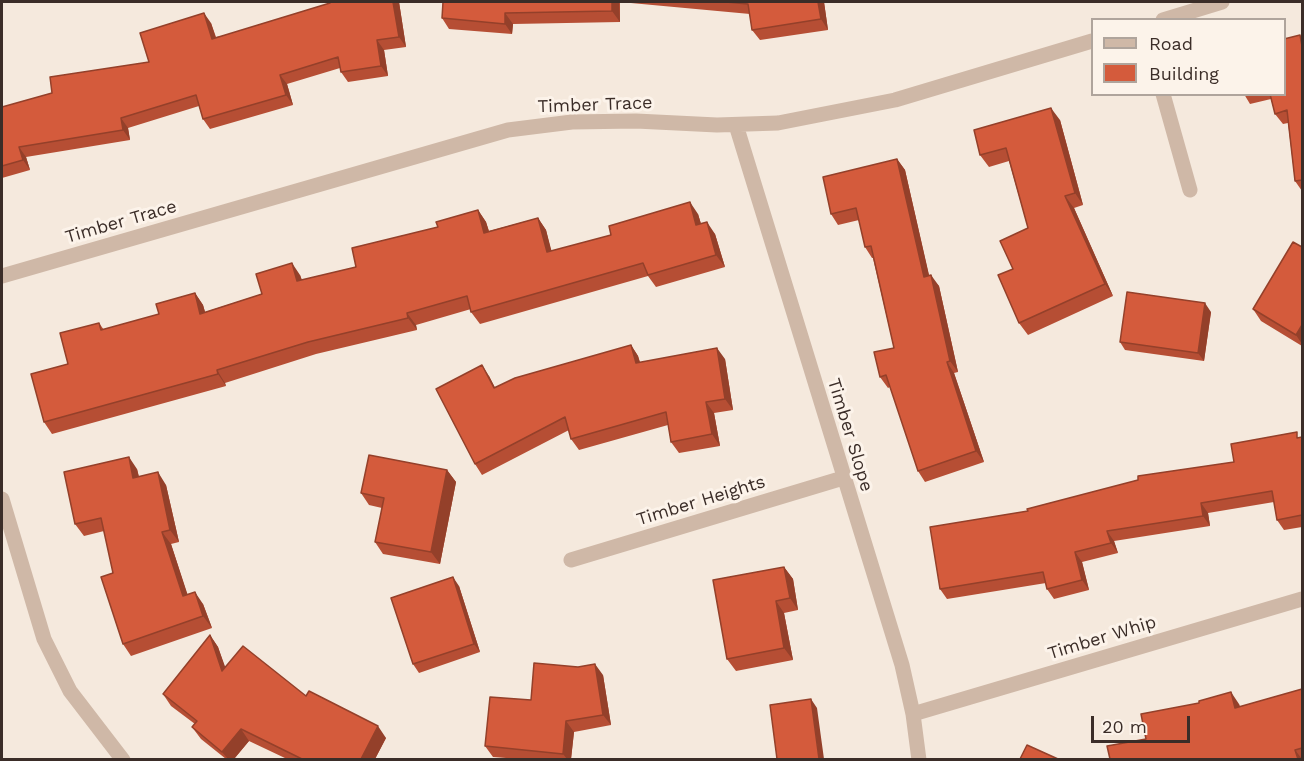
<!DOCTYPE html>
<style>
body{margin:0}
#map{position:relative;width:1304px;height:761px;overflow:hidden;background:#f5e9dd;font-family:"Work Sans",sans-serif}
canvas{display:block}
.frame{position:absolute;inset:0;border:3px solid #3b2d28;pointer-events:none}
.legend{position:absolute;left:1091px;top:18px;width:195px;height:78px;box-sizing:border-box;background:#fcf3ea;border:2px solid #afa49c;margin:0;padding:8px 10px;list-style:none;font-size:18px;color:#3b2d28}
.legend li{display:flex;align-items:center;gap:12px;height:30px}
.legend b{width:30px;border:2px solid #afa49c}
.scale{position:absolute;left:1091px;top:716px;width:99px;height:27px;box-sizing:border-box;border:3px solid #3b2d28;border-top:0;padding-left:8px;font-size:18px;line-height:21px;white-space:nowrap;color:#3b2d28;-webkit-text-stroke:4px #fcf3ea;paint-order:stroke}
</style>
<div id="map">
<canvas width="1304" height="761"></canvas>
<div class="frame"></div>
<ul class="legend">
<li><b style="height:8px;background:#cfb8a7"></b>Road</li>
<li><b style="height:16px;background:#d45b3c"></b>Building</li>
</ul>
<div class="scale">20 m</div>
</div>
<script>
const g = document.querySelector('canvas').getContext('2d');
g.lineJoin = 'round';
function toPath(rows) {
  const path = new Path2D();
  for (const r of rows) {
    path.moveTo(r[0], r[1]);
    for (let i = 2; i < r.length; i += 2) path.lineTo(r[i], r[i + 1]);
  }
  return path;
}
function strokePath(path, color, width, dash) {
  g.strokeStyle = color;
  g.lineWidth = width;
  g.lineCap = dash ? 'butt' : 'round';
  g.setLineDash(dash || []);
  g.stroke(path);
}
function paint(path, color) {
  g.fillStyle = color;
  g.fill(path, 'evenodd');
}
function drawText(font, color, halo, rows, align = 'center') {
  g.font = font + ' "Work Sans",sans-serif';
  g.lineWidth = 6;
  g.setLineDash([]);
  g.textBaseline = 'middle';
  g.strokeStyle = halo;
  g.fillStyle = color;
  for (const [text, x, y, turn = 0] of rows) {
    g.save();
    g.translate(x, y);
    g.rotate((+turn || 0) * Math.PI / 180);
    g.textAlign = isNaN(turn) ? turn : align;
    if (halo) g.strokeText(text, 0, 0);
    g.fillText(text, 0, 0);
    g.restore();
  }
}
strokePath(toPath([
 [1163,20,1222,2],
 [1163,94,1190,190],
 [736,125,902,665,913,714,919,760],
 [2,276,508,130,572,122,636,121,717,125,778,123,895,100,1092,41],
 [2,499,44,639,70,691,123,760],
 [571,560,843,478],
 [913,714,1302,599]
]), '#cfb8a7', 15);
paint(toPath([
 [399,2,406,47,384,50,388,76,348,82,341,72,340,68,287,84,293,105,210,129,203,119,199,106,128,128,130,140,26,157,30,170,2,178,2,107,52,93,149,62,211,23,216,37],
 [443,2,824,2,828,30,760,40,752,30,750,14,620,2,620,22,513,24,512,34,449,29,442,18],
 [1302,39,1302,191,1295,181,1288,123,1283,124,1275,114,1271,99,1250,104,1244,94,1284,94],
 [1060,120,1083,205,1074,208,1113,296,1028,335,1019,323,1013,269,1028,228,1009,161,989,167,980,155],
 [897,159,905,170,929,276,939,286,958,372,954,373,984,462,925,482,918,471,890,387,888,388,880,377,894,348,873,258,872,258,865,247,859,220,838,225,831,214],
 [478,210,486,222,489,231,538,218,546,230,551,251,698,214,701,224,715,234,725,267,656,287,648,276,480,324,471,312,471,309,416,325,417,330,316,354,225,383,226,386,52,434,44,422,68,364,99,323,104,330,159,314,195,293,203,305,205,312,262,294,300,275,302,280,356,267,438,227],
 [1302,247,1302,346,1261,321,1253,309],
 [1211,312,1204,361,1125,350,1120,342],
 [631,345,638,356,640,362,725,359,733,410,714,413,720,446,679,453,671,442,668,425,579,450,571,439,569,430,482,475,475,464,489,376,495,388],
 [1300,437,1302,437,1302,527,1284,530,1277,520,1274,502,1208,513,1210,526,1114,541,1118,553,1082,562,1089,590,1054,599,1047,589,1046,583,947,599,940,589,1028,511,1234,462],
 [137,469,139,477,166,485,179,542,171,544,187,594,203,604,212,628,131,656,123,644,113,573,104,531,84,536,75,524],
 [447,470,456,482,440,564,383,554,375,542,382,508,369,505,361,493],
 [784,567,793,579,798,610,784,613,793,660,736,671,727,659],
 [459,586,480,652,419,673,413,664],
 [210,635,218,647,225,668,306,696,386,738,375,759,287,759,249,741,234,759,226,759,201,739,192,727,195,724,171,706,163,694],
 [603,675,611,725,574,732,571,759,519,759,493,757,485,746,531,700],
 [1302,689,1302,759,1110,759,1146,739,1239,704,1240,707]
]), '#b64e34');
paint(toPath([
 [393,2,399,2,406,47,399,37],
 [612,2,619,2,620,22,612,11],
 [818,2,824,2,828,30,821,19],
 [204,13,211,23,219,48,212,39],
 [505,13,513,24,512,34,505,24],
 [377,40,384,50,388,76,381,66],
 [280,75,287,84,293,105,286,95],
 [1051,108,1060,120,1083,205,1075,193],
 [121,118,128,128,130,140,123,130],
 [19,147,26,157,30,170,23,160],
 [897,159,905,170,932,288,924,277],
 [1065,196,1074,208,1113,296,1105,284],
 [690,202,698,214,705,237,696,225],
 [478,210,486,222,493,245,484,233],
 [538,218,546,230,555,264,547,252],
 [707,222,715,234,725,267,716,255],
 [292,263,300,275,306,293,297,281],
 [931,275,939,286,958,372,950,361],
 [195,293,203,305,209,326,200,314],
 [1205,303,1211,312,1204,361,1198,353],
 [407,313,416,325,417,330,408,318],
 [1302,325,1302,344,1296,335],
 [631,345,638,356,643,374,636,363],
 [717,348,725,359,733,410,725,399],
 [947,362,954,373,984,462,976,451],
 [482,365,489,376,501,399,494,388],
 [217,370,225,383,226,386,218,374],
 [706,402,714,413,720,446,712,434],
 [129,457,137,469,142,490,133,478],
 [447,470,456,482,440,564,431,552],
 [158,472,166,485,179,542,170,530],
 [1201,503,1208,513,1210,526,1203,516],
 [1107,531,1114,541,1118,553,1111,543],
 [162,532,171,544,192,608,183,596],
 [1075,552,1082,562,1089,590,1082,580],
 [784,567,793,579,798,610,790,598],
 [453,577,459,586,480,652,474,644],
 [195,592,203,604,212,628,203,616],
 [776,601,784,613,793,660,784,648],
 [210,635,218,647,231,683,222,671],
 [595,664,603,675,611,725,603,715],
 [1231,692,1239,704,1244,720,1235,708],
 [811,699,817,708,824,759,819,759],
 [566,721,574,732,571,759,567,759,563,754],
 [378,726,386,738,375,759,361,759],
 [241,729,249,741,234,759,228,759,222,752],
 [1295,750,1302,759,1298,759]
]), '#94402a');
const building = toPath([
 [330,2,393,2,399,37,377,40,381,66,341,72,338,57,280,75,286,95,203,119,196,95,121,118,123,130,19,147,23,160,2,166,2,107,52,93,50,77,149,62,140,33,204,13,212,39,330,3,330,2],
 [443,2,612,2,612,11,505,13,505,24,442,18,443,2],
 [726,2,818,2,821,19,752,30,748,4,726,2],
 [1300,35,1302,46,1302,180,1295,181,1287,110,1275,114,1270,94,1284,94,1284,39,1300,35],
 [1051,108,1075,193,1065,196,1105,284,1019,323,998,275,1013,269,1000,241,1028,228,1006,148,980,155,974,130,1051,108],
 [897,159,924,277,931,275,950,361,947,362,976,451,918,471,886,375,880,377,874,352,894,348,871,246,865,247,856,208,831,214,823,177,897,159],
 [690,202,696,225,707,222,716,255,648,275,643,263,471,312,467,296,407,313,408,318,308,342,217,370,218,374,44,422,31,374,68,364,60,333,99,323,101,330,159,314,156,304,195,293,200,314,262,294,256,274,292,263,297,281,356,267,352,248,438,227,436,222,478,210,484,233,538,218,547,252,611,235,609,226,690,202],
 [1293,242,1302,247,1302,325,1296,335,1253,309,1293,242],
 [1127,292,1205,303,1198,353,1120,342,1127,292],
 [631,345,636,363,717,348,725,399,706,402,712,434,671,442,666,412,571,439,565,417,475,464,436,389,482,365,494,388,515,378,631,345],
 [1297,432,1297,438,1302,437,1302,515,1277,520,1272,491,1201,503,1203,516,1107,531,1111,543,1075,552,1082,580,1047,589,1043,572,940,589,930,527,1028,511,1027,509,1138,480,1138,476,1234,462,1231,444,1297,432],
 [369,455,447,470,431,552,375,542,384,498,361,493,369,455],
 [129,457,133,478,158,472,170,530,162,532,183,596,195,592,203,616,123,644,101,577,113,573,101,518,75,524,64,472,129,457],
 [784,567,790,598,776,601,784,648,727,659,713,580,784,567],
 [453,577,474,644,413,664,391,598,453,577],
 [210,635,222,671,243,646,306,696,309,691,378,726,361,759,302,759,241,729,222,752,192,727,197,721,163,694,210,635],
 [534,663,578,667,595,664,603,715,566,721,563,754,485,746,490,697,531,700,534,663],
 [1302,689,1302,748,1295,750,1298,759,1110,759,1107,746,1146,739,1141,714,1199,703,1199,701,1231,692,1235,708,1302,689],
 [811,699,819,759,777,759,770,705,811,699],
 [1027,745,1058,759,1020,759,1027,745]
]);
paint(building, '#d45b3c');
strokePath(building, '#94402a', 1.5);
drawText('18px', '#3b2d28', '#fcf3ea', [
 ["Timber Trace",595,105,-2],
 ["Timber Trace",121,222,-16],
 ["Timber Slope",850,435,73],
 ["Timber Heights",701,501,-17],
 ["Timber Whip",1102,638,-17]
]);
</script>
